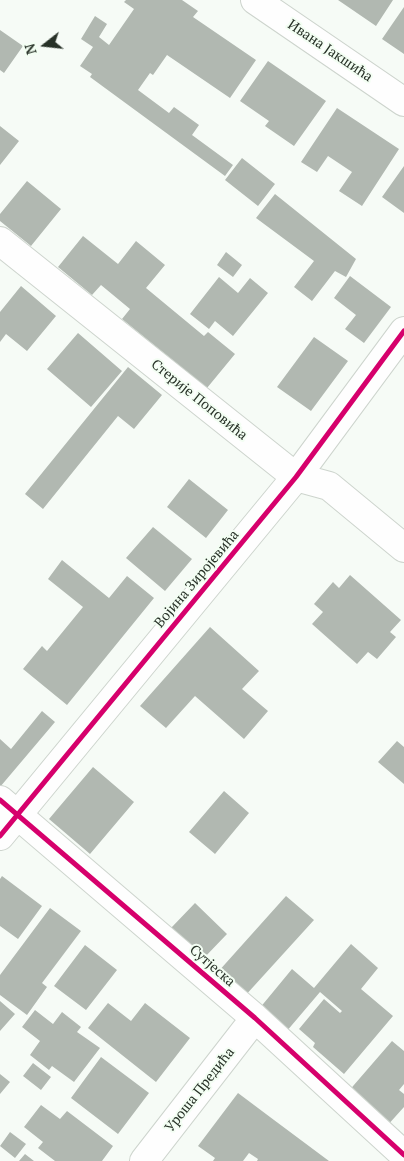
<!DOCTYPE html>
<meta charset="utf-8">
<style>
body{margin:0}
#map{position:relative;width:404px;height:1161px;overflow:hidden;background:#f6fbf6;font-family:"PT Serif",serif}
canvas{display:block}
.north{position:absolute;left:20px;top:20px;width:50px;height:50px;-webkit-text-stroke:4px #f3fef3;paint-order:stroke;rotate:254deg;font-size:14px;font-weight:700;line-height:20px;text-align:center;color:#273127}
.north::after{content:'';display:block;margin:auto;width:18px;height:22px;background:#273127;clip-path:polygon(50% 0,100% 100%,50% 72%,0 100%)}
</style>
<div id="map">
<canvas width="404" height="1161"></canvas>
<div class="north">N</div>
</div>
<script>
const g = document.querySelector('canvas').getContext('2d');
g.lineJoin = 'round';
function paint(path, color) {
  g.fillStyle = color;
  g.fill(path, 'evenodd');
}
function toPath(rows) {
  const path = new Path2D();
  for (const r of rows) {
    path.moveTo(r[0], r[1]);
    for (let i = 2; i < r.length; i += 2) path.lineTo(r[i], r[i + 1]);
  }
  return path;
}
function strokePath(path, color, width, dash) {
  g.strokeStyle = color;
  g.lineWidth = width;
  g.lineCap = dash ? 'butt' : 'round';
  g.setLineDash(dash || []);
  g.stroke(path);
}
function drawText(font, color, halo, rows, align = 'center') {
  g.font = font + ' "PT Serif",serif';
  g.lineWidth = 4;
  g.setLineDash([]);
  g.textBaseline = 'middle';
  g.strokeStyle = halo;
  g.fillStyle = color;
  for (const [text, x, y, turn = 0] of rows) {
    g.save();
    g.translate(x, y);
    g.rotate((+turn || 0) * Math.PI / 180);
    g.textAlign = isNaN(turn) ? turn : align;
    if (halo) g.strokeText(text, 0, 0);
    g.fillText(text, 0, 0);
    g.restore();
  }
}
paint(toPath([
 [126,0,182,0,198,11,193,17,256,60,230,98,167,55,153,75,150,73,138,90,169,113,174,107,199,125,192,135,233,165,225,176,90,77,92,74,80,66,93,47,81,39,95,16,107,24,99,37,109,45,134,9,124,2],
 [338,0,393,0,376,26],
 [404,7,404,54,382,39],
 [0,30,23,46,4,73,0,70],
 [268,61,326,101,294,146,265,126,269,121,240,101],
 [337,108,399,149,362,206,339,191,352,172,328,156,317,172,301,162],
 [0,126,19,141,0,165],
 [242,158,275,184,258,206,225,180],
 [404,166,404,213,382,197],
 [27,181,61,209,31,246,0,221,0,214],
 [275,194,356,259,346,277,335,271,312,301,294,287,314,261,256,218],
 [83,236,118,264,136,241,165,265,146,288,204,336,208,332,235,354,207,388,122,319,130,309,101,285,92,295,58,267],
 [226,252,242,265,233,277,217,265],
 [350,276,391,307,364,343,345,329,356,315,334,298],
 [219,277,238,293,250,278,268,293,233,336,215,321,209,329,190,314],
 [21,286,56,316,27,351,6,334,0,342,0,312],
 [78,333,122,371,91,407,47,369],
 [314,337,348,361,311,411,277,387],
 [128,367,162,395,134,429,118,416,43,509,25,494],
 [189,479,228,510,206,538,167,507],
 [153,527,192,559,165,591,126,558],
 [62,560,109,598,127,576,154,598,67,705,23,669,42,646,47,651,83,607,48,579],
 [350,575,401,620,390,632,396,637,377,659,368,652,357,664,312,624,323,612,314,604,333,582,339,588],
 [210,627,259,671,242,689,268,711,244,739,195,696,166,728,140,706],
 [42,711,55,722,0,787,0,739,11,749],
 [397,741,404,747,404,784,378,762],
 [93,767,134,802,90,854,49,819],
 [224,791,249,813,215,854,189,832],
 [2,876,42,906,18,939,0,926,0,879],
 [286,896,314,920,244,997,217,973],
 [195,903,227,934,203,959,171,928],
 [50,908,81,931,42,983,47,987,27,1015,0,995,0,975],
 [351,944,378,968,361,989,393,1016,344,1074,313,1047,315,1043,299,1029,324,999,340,1013,342,1011,320,992,286,1032,259,1009,292,969,314,988],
 [85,945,117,970,86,1010,54,986],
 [0,1001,15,1014,0,1031],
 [108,1003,131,1021,145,1003,190,1038,156,1082,88,1028],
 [35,1010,53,1024,62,1012,81,1027,77,1032,100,1048,74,1082,52,1066,49,1070,30,1055,40,1041,22,1027],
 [392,1041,404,1051,404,1084,399,1090,404,1094,404,1107,386,1127,347,1093],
 [101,1057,149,1093,118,1134,71,1098],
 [33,1063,51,1077,41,1090,23,1076],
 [0,1074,10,1082,0,1094],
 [238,1093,274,1120,329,1161,257,1161,258,1159,249,1153,243,1161,213,1161,215,1158,198,1146],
 [41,1105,60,1119,67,1111,113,1146,102,1161,55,1161,38,1148,43,1142,24,1127],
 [10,1132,26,1144,15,1158,0,1146],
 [25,1154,34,1161,19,1161]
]), '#b1b8b1');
const minor = toPath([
 [255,0,404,102],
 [0,241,296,477,329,486,404,548],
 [0,800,255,1018,404,1155],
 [0,836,296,477,404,331],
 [144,1161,255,1018]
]);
strokePath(minor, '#cdd4cd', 30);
strokePath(minor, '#fefefe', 28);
strokePath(toPath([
 [0,800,255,1018,404,1155],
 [0,836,296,477,404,331]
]), '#d6006c', 5);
drawText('14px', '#273127', '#f3fef3', [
 ["Ивана Јакшића",330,51,34],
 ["Стерије Поповића",199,400,39],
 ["Војина Зиројевића",197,579,-50],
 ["Сутјеска",212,966,41],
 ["Уроша Предића",200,1090,-52]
]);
</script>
